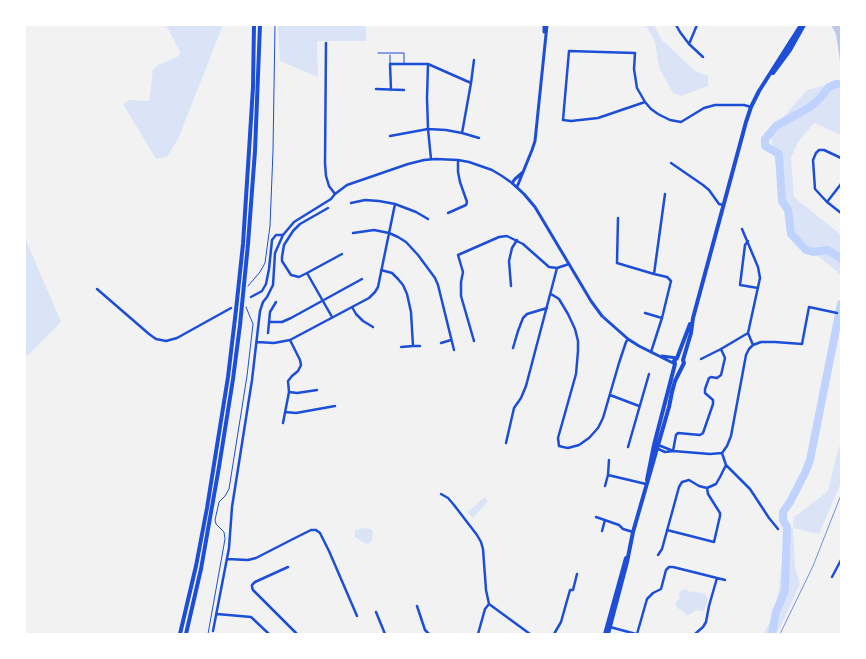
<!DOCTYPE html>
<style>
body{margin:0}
#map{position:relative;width:866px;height:659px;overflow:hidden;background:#f2f2f2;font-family:"Archivo Narrow",sans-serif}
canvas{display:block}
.frame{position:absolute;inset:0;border:26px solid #fff;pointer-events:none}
</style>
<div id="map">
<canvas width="866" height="659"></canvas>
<div class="frame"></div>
</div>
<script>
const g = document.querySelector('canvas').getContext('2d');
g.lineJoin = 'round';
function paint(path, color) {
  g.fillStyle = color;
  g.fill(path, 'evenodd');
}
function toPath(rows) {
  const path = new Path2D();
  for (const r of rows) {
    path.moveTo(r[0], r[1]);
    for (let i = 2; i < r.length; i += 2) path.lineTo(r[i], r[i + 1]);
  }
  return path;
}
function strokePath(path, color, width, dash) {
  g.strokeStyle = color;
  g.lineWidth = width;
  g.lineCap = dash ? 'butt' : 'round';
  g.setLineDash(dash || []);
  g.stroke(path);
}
paint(toPath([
 [166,25,223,25,178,139,167,157,156,159,123,104,129,100,149,101,153,70,158,65,179,56,180,52],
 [279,25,364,25,366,28,366,41,317,41,318,77,280,61,278,29],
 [642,25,654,25,661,39,695,71,708,76,708,86,681,96,673,93,659,68,655,42,647,27],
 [841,81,841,135,814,123,798,142,791,158,794,197,841,235,841,275,791,234,789,220,782,201,770,132,807,90],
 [25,238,61,322,25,358],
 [841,442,841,483,819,534,793,528,795,567,800,584,780,628,776,634,763,634,772,619,779,589,785,531,793,528,794,517,828,491,836,457],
 [485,497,488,501,473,518,467,512],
 [363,528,370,529,373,531,372,540,368,544,364,543,355,537,355,530],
 [686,589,690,593,693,591,705,594,708,600,704,611,696,610,689,615,686,615,684,612,676,607,676,602,680,598,679,593,682,590]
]), '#dbe4f7');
strokePath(toPath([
 [841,84,836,84,829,87,819,99,810,107,776,126,765,139,765,146,779,154,782,201,788,210,791,234,806,250,813,252,828,250,841,259],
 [772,634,776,612,785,591,787,527,783,520,783,512,790,502,805,473,810,460,841,304]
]), '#bfd3fe', 8);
paint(toPath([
 [831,25,841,25,841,61,840,61,836,34]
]), '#bdc9ec');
strokePath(toPath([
 [248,286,260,272,265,263,270,226,273,151,275,25],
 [208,634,225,539,224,532,216,524,215,520,219,502,225,496,229,489,247,376,253,324,246,307]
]), '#1d4ed8', 1);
strokePath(toPath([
 [378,53,404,53,404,64],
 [390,55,390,63]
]), '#1d4ed8', 1);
strokePath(toPath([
 [676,25,680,32,689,44,703,57],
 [326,43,325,163,326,176,329,186,335,194],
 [689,44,697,25],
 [428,64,427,98,428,129,431,159],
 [471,83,474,60],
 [376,89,404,90],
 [645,102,598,118,571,121,563,120,569,51,635,53,634,69,637,88,645,102,651,109,658,114,670,120,681,122,704,108,715,105,744,105,751,107],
 [462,133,479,138],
 [390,136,428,129,446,130,462,133,471,83,428,64,390,64,391,90],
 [841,158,824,150,819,150,816,153,813,160,815,189,827,202,841,213],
 [671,163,703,185,709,190,719,204,723,205],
 [827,202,841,184],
 [351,203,365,200,379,201,395,204,416,212,428,219],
 [328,208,300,224,293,231,284,245,282,257,282,261,291,275,299,277,307,273,332,317],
 [448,213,466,205,467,202,460,182,458,172,458,160],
 [618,218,617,263,654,274],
 [353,233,374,230,389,233,398,237,406,242,418,255,435,278,438,285,454,350],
 [748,241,745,245,740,285,758,288],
 [381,270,392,273,398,279,403,285,407,294,411,312,413,346,401,347],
 [307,273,342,254],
 [511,286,509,261,512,248,517,240],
 [97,289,149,334,156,339,166,341,177,338,231,308],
 [551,294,559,299,568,314,575,329,578,341,578,351,576,374,558,438,559,446,563,447,568,448,579,445,589,438,598,428,603,418,619,363,626,342,628,339],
 [251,297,262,291,266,284,269,269,272,240,276,235,283,235],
 [352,307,356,314,363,321,373,327],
 [645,313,662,318],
 [270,322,282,322,291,318,362,279],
 [268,333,270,312,276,302],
 [474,341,461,296,461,282,463,272,458,255,499,237,507,236,523,244,549,267,557,268],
 [257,342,274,343,290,340,369,298,375,292,378,287,395,204],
 [441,343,451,340],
 [753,345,761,342,775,342,802,344,809,307,837,313],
 [413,346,420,346],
 [513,348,518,331,523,318,527,314,547,308],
 [651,352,662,318,670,285,671,281,667,277,654,274,665,194],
 [701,359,721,349,748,333],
 [289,392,297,393,317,390],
 [610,395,639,406],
 [285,412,296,413,335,406],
 [283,423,289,392,288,381,292,376,298,371,301,365,300,360,290,340],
 [506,443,514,408,521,398,526,386,557,268,569,264],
 [658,445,671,450],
 [628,447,649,374],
 [656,448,665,452,673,451,710,454,722,453,727,446,731,436,746,355,749,349,753,345,748,333,760,278,758,267,742,229],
 [673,451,676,435,678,433,700,435,703,433,713,404,713,400,705,393,705,389,709,378,711,377,717,378,721,375,725,358,721,349],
 [722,453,726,465,750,489,769,518,778,529],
 [608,475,646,484],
 [605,486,608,475,609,460],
 [441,494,448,498,454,505,477,535,481,542,483,549,486,590,489,604,530,634],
 [596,517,619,525,623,529,633,532],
 [667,530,714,542,720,516,720,513,708,494,707,488],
 [602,531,605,520],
 [658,555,662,549,679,487,682,482,689,480,699,486,707,488,716,484,720,477,726,465],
 [227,559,248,560,256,558,293,539,311,530,316,530,320,533,329,551,357,616],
 [288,567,255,582,252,585,252,587,253,590,297,634],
 [832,577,841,560],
 [417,606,425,630,429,634],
 [376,612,385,634],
 [217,614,251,617,269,634],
 [610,627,636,634],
 [213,631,229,548,232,507,252,380,260,311,263,302,267,297,273,285,275,253,283,235,294,222,331,199,335,194,347,185,408,164,424,160,436,159,458,160,469,162,492,170,502,176,512,183],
 [478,634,485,609,489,604],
 [554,634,561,622,570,590,573,590,577,574],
 [637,634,647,599,653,593,661,589,666,570,669,567,673,567,725,580],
 [695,634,703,627,706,622,709,606,717,578]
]), '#1d4ed8', 2.5);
strokePath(toPath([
 [544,32,544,25],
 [523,172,515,179,512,183,524,194,535,207,591,301,602,316,628,339,639,346,675,364],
 [517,187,532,150,535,141,547,25],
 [662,356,677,358]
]), '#1d4ed8', 3);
strokePath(toPath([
 [773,73,790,50,804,25],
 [647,480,654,445,675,364,674,361,677,358,690,324],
 [605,634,626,558],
 [608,634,627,562,633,532,669,407,672,392,675,381,684,363,683,360,691,333,693,318,746,122,751,107,759,91,801,25]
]), '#1d4ed8', 4);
strokePath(toPath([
 [180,634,196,566,207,508,228,377,236,310,243,244,249,151,253,87,254,25],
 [186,634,201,569,219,467,233,379,240,325,248,244,255,151,260,25]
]), '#1d4ed8', 4);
strokePath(toPath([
 [780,634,813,566,841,495]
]), '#7290e2', 1);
</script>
